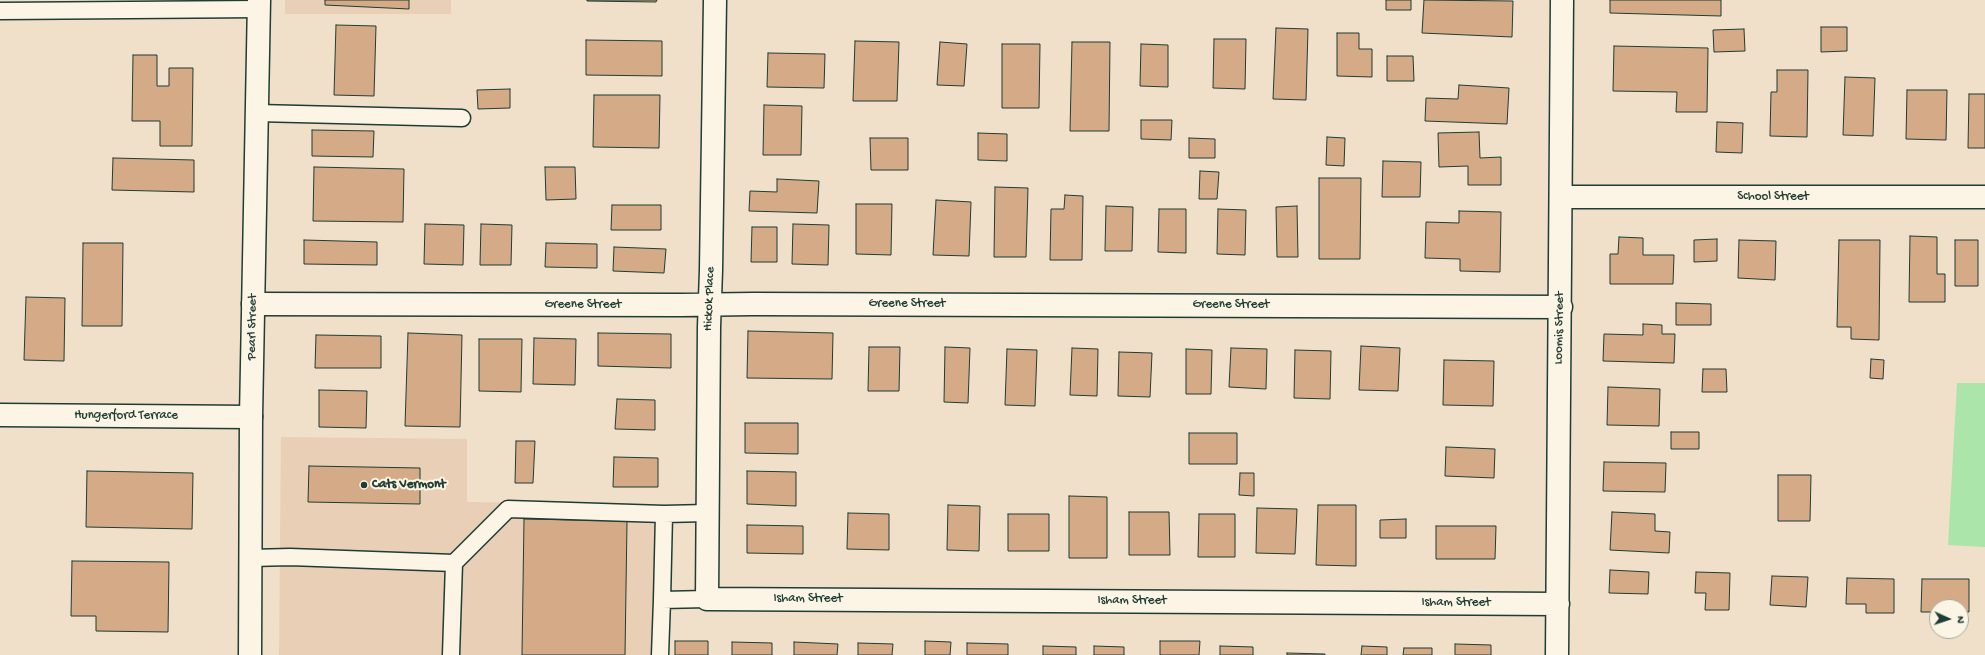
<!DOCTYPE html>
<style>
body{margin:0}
#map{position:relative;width:1985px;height:655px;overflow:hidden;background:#f0dfc9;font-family:"Gochi Hand",sans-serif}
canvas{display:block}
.north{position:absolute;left:1929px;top:599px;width:40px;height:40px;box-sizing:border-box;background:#fcf5e5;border:1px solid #a4ab9e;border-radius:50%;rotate:93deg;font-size:11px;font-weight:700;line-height:16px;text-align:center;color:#1f3d34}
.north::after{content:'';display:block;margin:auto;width:14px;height:18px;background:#1f3d34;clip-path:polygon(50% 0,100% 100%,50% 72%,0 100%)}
</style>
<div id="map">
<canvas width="1985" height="655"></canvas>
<div class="north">N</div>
</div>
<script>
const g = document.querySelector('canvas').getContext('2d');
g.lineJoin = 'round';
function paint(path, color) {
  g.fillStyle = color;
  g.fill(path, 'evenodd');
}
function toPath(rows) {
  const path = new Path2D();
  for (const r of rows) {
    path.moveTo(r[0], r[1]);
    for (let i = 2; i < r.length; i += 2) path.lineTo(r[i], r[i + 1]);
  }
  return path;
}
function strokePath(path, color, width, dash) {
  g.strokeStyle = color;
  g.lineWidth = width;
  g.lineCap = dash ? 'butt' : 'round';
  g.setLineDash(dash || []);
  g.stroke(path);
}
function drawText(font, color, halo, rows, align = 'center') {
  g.font = font + ' "Gochi Hand",sans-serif';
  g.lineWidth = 4;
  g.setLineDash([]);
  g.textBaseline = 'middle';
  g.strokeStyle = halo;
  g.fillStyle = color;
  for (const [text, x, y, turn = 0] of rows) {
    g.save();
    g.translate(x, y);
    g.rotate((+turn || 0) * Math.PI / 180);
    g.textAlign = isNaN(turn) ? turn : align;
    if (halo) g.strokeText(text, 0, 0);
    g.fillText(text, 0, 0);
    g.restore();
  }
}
paint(toPath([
 [285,0,451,0,451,14,285,14],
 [281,437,467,439,467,502,666,505,663,655,279,655]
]), '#e8cfb5');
paint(toPath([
 [1957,383,1985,383,1985,547,1948,545]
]), '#abe5aa');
const building = toPath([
 [325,0,409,0,409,9,325,5,325,0],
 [587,0,657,0,656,2,587,1,587,0],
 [1386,0,1411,0,1411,10,1386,10,1386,0],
 [1424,0,1513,1,1512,37,1422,33,1424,0],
 [1610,0,1721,0,1721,16,1610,13,1610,0],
 [336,25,376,26,374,96,334,95,336,25],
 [1821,27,1847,27,1847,51,1821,52,1821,27],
 [1276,28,1308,29,1306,100,1273,99,1276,28],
 [1744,29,1745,51,1714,52,1713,30,1744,29],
 [1337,33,1359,33,1359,49,1372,49,1372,77,1337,76,1337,33],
 [1214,39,1246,39,1245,89,1213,88,1214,39],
 [586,40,662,41,662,76,586,75,586,40],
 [855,41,899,42,897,101,853,101,855,41],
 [940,42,967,44,964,86,937,85,940,42],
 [1072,42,1110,42,1109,131,1070,131,1072,42],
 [1002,44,1040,44,1039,108,1002,108,1002,44],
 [1141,44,1168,45,1168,87,1140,86,1141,44],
 [1614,46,1708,48,1707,112,1676,112,1677,92,1613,91,1614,46],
 [768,53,825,54,824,88,767,87,768,53],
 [133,55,157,55,157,86,169,86,169,68,193,68,192,146,160,146,160,121,132,121,133,55],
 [1387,56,1413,56,1414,81,1387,81,1387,56],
 [1777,70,1808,70,1807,137,1770,136,1771,92,1777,92,1777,70],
 [1845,77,1875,78,1873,136,1843,135,1845,77],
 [1459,85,1509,88,1507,124,1425,121,1426,98,1458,99,1459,85],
 [510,89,510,108,478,109,477,90,510,89],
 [1907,90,1947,90,1946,140,1906,139,1907,90],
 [1969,94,1985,94,1985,148,1968,148,1969,94],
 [594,95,660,95,659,148,593,147,594,95],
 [764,105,802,106,801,155,763,155,764,105],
 [1141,120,1172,120,1171,140,1141,139,1141,120],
 [1717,122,1743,123,1742,153,1716,152,1717,122],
 [312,130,374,131,373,157,312,156,312,130],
 [1479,132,1480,158,1501,157,1501,185,1468,185,1468,166,1439,167,1438,133,1479,132],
 [978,133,1007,134,1007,161,978,160,978,133],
 [1327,137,1345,138,1344,166,1326,165,1327,137],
 [870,138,908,138,908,170,871,170,870,138],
 [1189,138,1215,139,1215,158,1189,158,1189,138],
 [113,158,194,160,194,192,112,190,113,158],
 [1383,161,1421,162,1420,197,1382,197,1383,161],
 [314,167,404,169,403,222,313,221,314,167],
 [545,167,575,167,576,199,546,200,545,167],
 [1200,171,1219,172,1217,199,1199,199,1200,171],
 [1319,178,1361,178,1360,259,1319,259,1319,178],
 [777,179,819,181,817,213,749,211,750,191,777,192,777,179],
 [995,187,1028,188,1026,257,994,257,995,187],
 [1065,195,1083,196,1082,260,1050,260,1051,209,1064,209,1065,195],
 [936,200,971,202,969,256,933,255,936,200],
 [856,204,892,204,891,255,856,254,856,204],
 [612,205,661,205,661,230,611,230,612,205],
 [1106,206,1133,207,1132,251,1105,251,1106,206],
 [1297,206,1298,257,1277,257,1276,207,1297,206],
 [1159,209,1186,209,1186,253,1158,252,1159,209],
 [1218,209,1246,210,1245,255,1217,254,1218,209],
 [1459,211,1501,212,1500,272,1460,271,1460,259,1425,258,1426,222,1459,223,1459,211],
 [425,224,464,225,463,265,424,264,425,224],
 [481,224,512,225,511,265,480,265,481,224],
 [793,224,829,225,828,265,792,264,793,224],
 [752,227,777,227,777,262,751,262,752,227],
 [1910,236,1937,237,1937,274,1945,274,1945,302,1909,302,1910,236],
 [1619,237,1643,238,1643,255,1674,255,1673,284,1610,284,1610,254,1618,254,1619,237],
 [1717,239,1717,261,1694,262,1694,240,1717,239],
 [304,240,377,242,377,265,304,264,304,240],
 [1739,240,1776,241,1775,280,1738,278,1739,240],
 [1839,240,1880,240,1879,340,1851,339,1851,327,1837,327,1839,240],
 [1955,240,1978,240,1978,286,1955,286,1955,240],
 [83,243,123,243,122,326,82,326,83,243],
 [546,243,597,244,597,268,545,267,546,243],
 [614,247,666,249,664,273,613,271,614,247],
 [26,297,65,298,64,361,24,360,26,297],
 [1676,303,1711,304,1711,325,1676,325,1676,303],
 [1643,324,1662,325,1662,334,1675,334,1674,363,1603,361,1604,334,1643,335,1643,324],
 [748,331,833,333,832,379,747,378,748,331],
 [408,333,462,335,460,427,405,426,408,333],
 [598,333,671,334,671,368,598,366,598,333],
 [316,335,381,336,381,368,315,368,316,335],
 [534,338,576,339,575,385,533,384,534,338],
 [479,339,522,339,521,392,479,391,479,339],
 [1361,346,1400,348,1398,391,1359,390,1361,346],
 [869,347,900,347,899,391,868,391,869,347],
 [945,347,970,348,968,403,944,402,945,347],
 [1072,348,1098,349,1097,396,1070,395,1072,348],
 [1231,348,1267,349,1266,389,1229,387,1231,348],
 [1007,349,1037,350,1035,406,1005,405,1007,349],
 [1186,349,1212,350,1211,394,1186,394,1186,349],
 [1295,350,1331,351,1330,399,1294,398,1295,350],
 [1119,352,1152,353,1150,397,1118,396,1119,352],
 [1871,359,1884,360,1883,379,1870,378,1871,359],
 [1444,360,1494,361,1493,406,1443,405,1444,360],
 [1703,369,1726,369,1727,392,1702,392,1703,369],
 [1608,387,1660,389,1659,426,1607,425,1608,387],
 [319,390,367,391,366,428,319,427,319,390],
 [617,399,655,400,655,430,615,429,617,399],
 [745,423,798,423,798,454,745,453,745,423],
 [1671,432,1699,432,1699,449,1671,449,1671,432],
 [1189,433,1237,433,1237,464,1189,464,1189,433],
 [516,441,535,441,533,483,515,483,516,441],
 [1446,447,1495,449,1494,478,1445,476,1446,447],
 [614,457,658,458,658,487,613,487,614,457],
 [1604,462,1666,463,1665,492,1603,491,1604,462],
 [309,466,420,468,420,504,308,502,309,466],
 [87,471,193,473,192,529,86,527,87,471],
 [747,471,796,472,796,506,747,504,747,471],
 [1240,473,1254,473,1254,496,1239,495,1240,473],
 [1778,475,1811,475,1810,521,1778,521,1778,475],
 [1069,496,1107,497,1107,558,1069,558,1069,496],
 [948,505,980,506,979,551,947,550,948,505],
 [1318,505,1356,505,1356,566,1316,565,1318,505],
 [1257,508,1297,509,1295,554,1256,553,1257,508],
 [1129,512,1169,512,1170,555,1129,555,1129,512],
 [1612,512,1655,514,1655,531,1670,532,1669,553,1610,550,1612,512],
 [848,513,889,514,889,550,847,549,848,513],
 [1008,514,1049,514,1049,551,1008,551,1008,514],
 [1199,514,1235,514,1235,557,1198,557,1199,514],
 [524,519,627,521,625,655,522,655,524,519],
 [1406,519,1406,538,1380,538,1380,520,1406,519],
 [747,525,803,526,803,554,747,553,747,525],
 [1436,526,1496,526,1495,559,1436,559,1436,526],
 [72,561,169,562,168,632,96,631,96,616,71,616,72,561],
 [1610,570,1649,572,1648,594,1609,593,1610,570],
 [1696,572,1730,573,1729,610,1705,610,1706,593,1695,593,1696,572],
 [1772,576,1808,577,1806,607,1770,605,1772,576],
 [1847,578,1894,579,1894,613,1866,613,1866,604,1846,604,1847,578],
 [1922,579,1969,579,1969,612,1961,612,1961,607,1937,607,1937,612,1921,612,1922,579],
 [675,641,708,641,708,655,675,655,675,641],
 [925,641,951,642,950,655,925,655,925,641],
 [1160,641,1200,641,1199,655,1160,655,1160,641],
 [732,642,772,643,772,655,732,655,732,642],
 [794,642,838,644,837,655,794,655,794,642],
 [858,643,893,644,892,655,858,655,858,643],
 [967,643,1008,644,1008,655,967,655,967,643],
 [1455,644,1491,645,1491,655,1455,655,1455,644],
 [1043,646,1076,647,1076,655,1043,655,1043,646],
 [1094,646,1124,647,1124,655,1094,655,1094,646],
 [1220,646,1253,647,1253,655,1220,655,1220,646],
 [1362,646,1387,647,1387,655,1361,655,1362,646],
 [1404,648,1432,648,1432,655,1403,655,1404,648],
 [1287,653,1325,654,1325,655,1287,655,1287,653]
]);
paint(building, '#d5ab87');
strokePath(building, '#1f3d34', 1);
const lane = toPath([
 [0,11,259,9],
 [257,113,462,118],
 [664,514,662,600,707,599],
 [251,558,290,557,454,563,451,655],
 [454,563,508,509,664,514,707,513],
 [660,655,662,600]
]);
const street = toPath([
 [715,0,711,270,709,327,707,599,1558,604],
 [1561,197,1985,197],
 [253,304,680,305,753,304,1561,307],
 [0,415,251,417],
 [1557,655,1562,0]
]);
const secondary = toPath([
 [250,655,251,417,259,0]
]);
strokePath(lane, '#1f3d34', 19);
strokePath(street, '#1f3d34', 25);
strokePath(secondary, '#1f3d34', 25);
strokePath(lane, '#fcf5e5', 16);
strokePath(street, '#fcf5e5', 22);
strokePath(secondary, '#fcf5e5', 22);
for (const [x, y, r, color] of [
 [364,485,4,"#1f3d34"]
]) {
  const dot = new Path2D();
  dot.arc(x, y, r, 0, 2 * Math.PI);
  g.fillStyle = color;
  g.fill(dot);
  strokePath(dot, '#fcf5e5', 1.5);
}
drawText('13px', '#1f3d34', '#fcf5e5', [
 ["School Street",1773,197],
 ["Hickok Place",710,299,-88],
 ["Greene Street",907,304],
 ["Greene Street",583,305],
 ["Greene Street",1231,305],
 ["Pearl Street",253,327,-89],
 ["Loomis Street",1560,328,-89],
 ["Hungerford Terrace",126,416],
 ["Isham Street",808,599],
 ["Isham Street",1132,601],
 ["Isham Street",1456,603]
]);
drawText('bold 13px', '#1f3d34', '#fcf5e5', [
 ["Cats Vermont",372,485]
], 'left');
</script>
